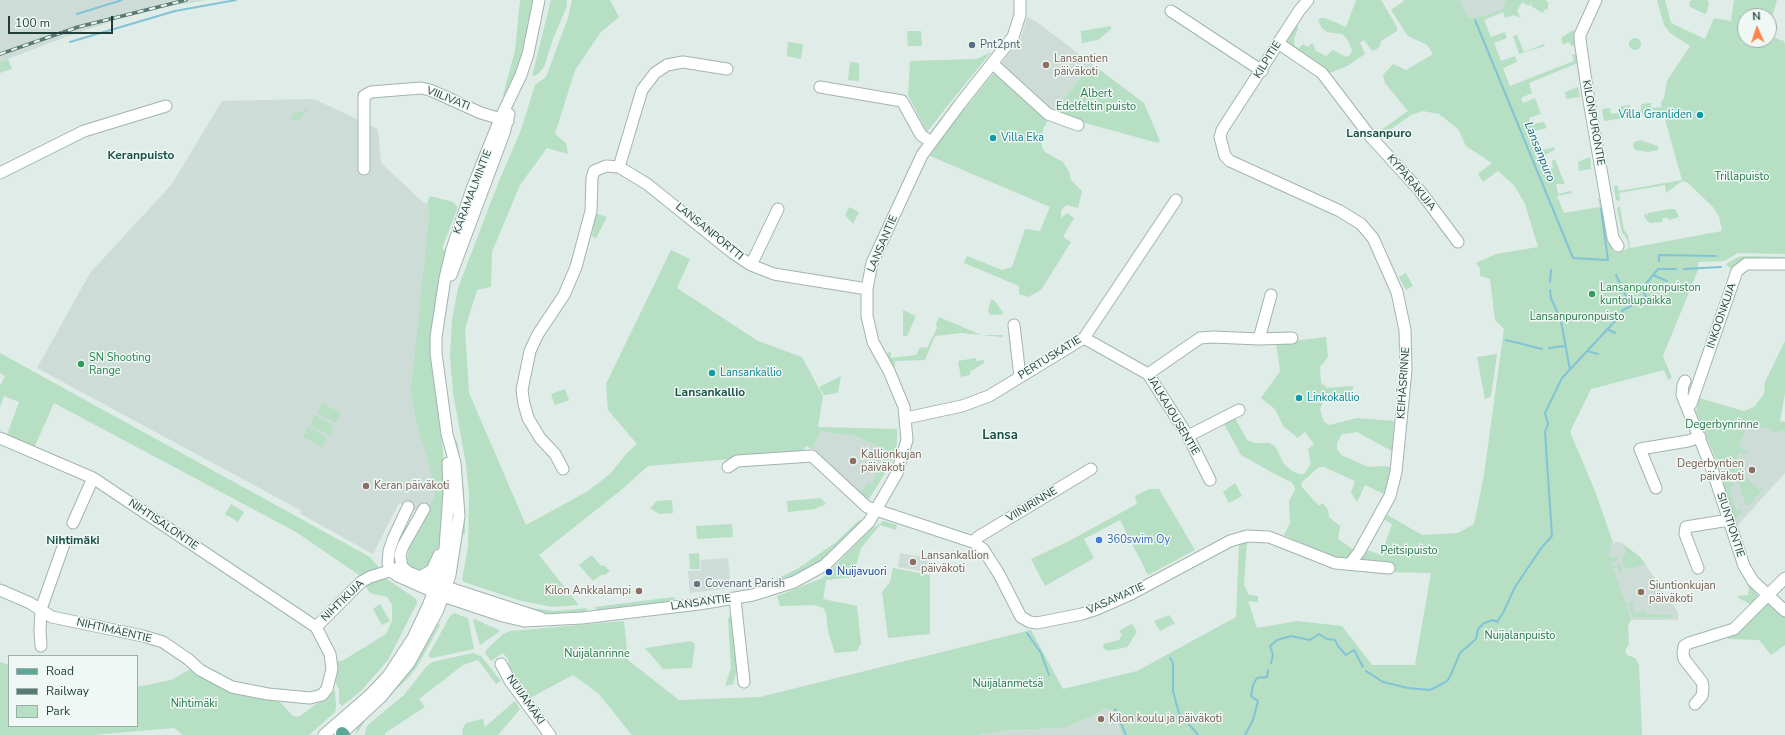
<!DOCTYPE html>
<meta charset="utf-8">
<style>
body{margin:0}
#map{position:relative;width:1785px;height:735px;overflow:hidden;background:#dfece7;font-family:"Nunito Sans",sans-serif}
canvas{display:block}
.legend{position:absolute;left:8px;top:655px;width:130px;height:72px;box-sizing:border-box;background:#f0f8f5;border:1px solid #9caea9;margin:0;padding:5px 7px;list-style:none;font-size:12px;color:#1f3e37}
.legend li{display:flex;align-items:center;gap:8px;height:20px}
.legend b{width:20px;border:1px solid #9caea9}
.north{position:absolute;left:1737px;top:8px;width:40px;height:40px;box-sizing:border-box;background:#f0f8f5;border:1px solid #9caea9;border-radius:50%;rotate:357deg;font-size:11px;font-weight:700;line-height:16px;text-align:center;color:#1f3e37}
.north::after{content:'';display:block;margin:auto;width:14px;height:18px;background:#fe834b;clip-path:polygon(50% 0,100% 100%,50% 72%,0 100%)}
.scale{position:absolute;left:8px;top:16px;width:105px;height:18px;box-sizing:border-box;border:2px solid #1f3e37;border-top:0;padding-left:5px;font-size:12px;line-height:14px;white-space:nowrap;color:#1f3e37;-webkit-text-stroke:3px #f0f8f5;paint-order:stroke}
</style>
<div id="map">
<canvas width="1785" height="735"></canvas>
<ul class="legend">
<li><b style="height:5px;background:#60a698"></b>Road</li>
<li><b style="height:5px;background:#597a73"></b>Railway</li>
<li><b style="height:11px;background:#b6dfc4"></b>Park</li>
</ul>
<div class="north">N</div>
<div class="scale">100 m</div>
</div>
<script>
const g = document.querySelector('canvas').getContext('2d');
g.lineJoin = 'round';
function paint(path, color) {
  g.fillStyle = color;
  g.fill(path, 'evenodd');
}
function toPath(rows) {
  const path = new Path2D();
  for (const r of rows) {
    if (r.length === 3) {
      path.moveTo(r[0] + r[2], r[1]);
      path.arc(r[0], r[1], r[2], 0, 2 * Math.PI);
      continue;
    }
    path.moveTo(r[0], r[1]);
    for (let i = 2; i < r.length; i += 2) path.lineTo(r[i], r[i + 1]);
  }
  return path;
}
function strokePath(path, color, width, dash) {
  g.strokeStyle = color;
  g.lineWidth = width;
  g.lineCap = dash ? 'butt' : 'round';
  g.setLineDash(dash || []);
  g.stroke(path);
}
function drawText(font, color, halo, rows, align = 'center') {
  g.font = font + ' "Nunito Sans",sans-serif';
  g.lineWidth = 3;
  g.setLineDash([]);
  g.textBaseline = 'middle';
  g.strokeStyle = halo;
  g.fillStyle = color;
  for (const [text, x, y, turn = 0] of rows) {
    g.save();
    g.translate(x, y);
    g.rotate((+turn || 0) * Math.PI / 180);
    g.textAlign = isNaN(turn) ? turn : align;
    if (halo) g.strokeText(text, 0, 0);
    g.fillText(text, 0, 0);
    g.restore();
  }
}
paint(toPath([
 [0,0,207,0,166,7,116,20,60,39,0,62],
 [1460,0,1506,0,1503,9,1483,16,1468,18],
 [1027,17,1037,22,1092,64,1053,112,1000,65,1021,38],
 [309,99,316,100,378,129,381,163,424,203,449,202,436,249,439,510,418,512,399,503,373,554,301,514,300,510,37,368,90,273,172,184,222,101],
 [1747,418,1785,432,1785,473,1737,526,1717,466],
 [821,431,855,436,886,450,872,484,859,494,812,449],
 [1616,542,1622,543,1640,557,1678,612,1678,620,1625,620,1604,555,1611,545],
 [900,553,929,558,927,572,898,567],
 [728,558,731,588,690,593,688,571,701,570,701,560],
 [1106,709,1112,711,1122,735,977,735,1009,730,1065,728]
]), '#cddcd6');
paint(toPath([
 [520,0,536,0,526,48,505,96,503,95,515,51],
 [551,0,567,0,567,6,553,39,544,67,537,75,532,76],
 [572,0,610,0,619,17,601,32,575,70,555,134,566,143,568,154,547,148,520,185,492,252,491,287,477,290,465,329,469,393,526,525,588,491,610,474,627,453,637,444,608,410,606,384,671,250,690,259,677,288,758,341,802,357,823,396,818,427,897,429,897,440,896,451,889,467,867,502,859,494,868,483,872,484,886,450,855,436,821,431,812,449,806,446,801,453,648,466,620,491,539,555,579,605,552,607,518,600,464,582,462,579,468,547,469,495,466,464,453,393,450,356,452,320,458,288,499,181,521,130,535,85,546,77,568,18],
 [1356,0,1381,0,1397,27,1397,31,1381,41,1380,46,1377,49,1372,51,1364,40,1360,43,1365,54,1347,66,1327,74,1286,45,1285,39,1296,23,1298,24,1298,29,1294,39,1295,46,1299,48,1303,44,1308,47,1311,44,1313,44,1316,51,1326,56,1333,50,1346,57,1350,55,1352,50,1347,39,1342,34,1327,32,1322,28,1318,20,1320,18,1325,18,1346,27],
 [1405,0,1460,0,1468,18,1483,16,1503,9,1506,0,1545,0,1548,2,1548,9,1544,10,1543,13,1531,6,1533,2,1529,6,1522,2,1517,11,1521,18,1513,15,1505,18,1503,12,1484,20,1491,37,1505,32,1507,38,1494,43,1501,61,1515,56,1517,62,1503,68,1510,86,1574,61,1572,54,1577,55,1580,62,1529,83,1532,93,1521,98,1523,103,1535,98,1541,114,1529,118,1530,124,1544,122,1547,128,1530,132,1538,151,1554,147,1555,150,1543,156,1548,169,1553,168,1552,161,1555,159,1564,182,1565,184,1556,184,1558,194,1571,191,1572,193,1557,196,1564,213,1600,207,1598,199,1603,199,1612,249,1614,252,1618,253,1629,248,1627,239,1622,232,1617,209,1619,206,1620,207,1624,230,1628,235,1630,248,1722,231,1719,216,1713,207,1688,183,1682,181,1666,193,1665,185,1619,193,1620,199,1619,201,1616,200,1614,186,1617,185,1619,191,1682,180,1663,112,1604,121,1602,109,1610,108,1611,114,1618,113,1618,107,1630,105,1631,111,1641,110,1641,104,1651,103,1651,108,1662,107,1661,102,1664,98,1667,81,1690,46,1670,33,1664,25,1657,0,1665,0,1671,23,1705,39,1714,18,1731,21,1734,0,1777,0,1769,27,1769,16,1745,16,1745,40,1769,40,1769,36,1784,41,1785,45,1785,254,1738,253,1724,261,1698,262,1698,270,1663,356,1672,378,1668,380,1664,370,1591,389,1570,432,1595,491,1613,543,1610,547,1609,555,1611,557,1618,558,1618,560,1612,562,1613,566,1620,564,1622,572,1620,574,1617,567,1613,568,1631,620,1628,625,1629,644,1625,651,1627,655,1635,658,1639,664,1642,735,1122,735,1113,711,1106,709,1065,728,1009,730,977,735,632,735,598,693,573,675,528,699,508,672,509,661,503,653,491,661,485,653,486,650,503,634,511,631,624,621,628,660,679,700,760,697,1031,630,1063,689,1137,671,1236,617,1239,544,1247,542,1244,585,1249,595,1258,596,1258,602,1248,601,1257,628,1297,621,1342,626,1372,665,1415,665,1431,573,1392,572,1360,559,1373,538,1367,550,1381,555,1392,524,1383,519,1386,514,1422,535,1458,533,1474,524,1484,475,1504,329,1495,320,1490,279,1480,276,1480,269,1476,263,1496,254,1538,247,1525,204,1514,185,1498,171,1483,182,1478,174,1492,163,1466,146,1458,129,1439,114,1423,111,1411,115,1377,139,1374,135,1408,111,1385,83,1383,75,1393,64,1406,70,1433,54,1427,45,1408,36,1391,10],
 [1693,0,1707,0,1709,2,1707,12,1705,14,1690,7,1689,2],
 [1111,26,1111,29,1098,40,1082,43,1081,31],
 [1573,30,1577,33,1575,45,1571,46,1569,42,1563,45,1561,38],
 [907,31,921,31,922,46,908,46],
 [1517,35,1524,52,1544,44,1545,46,1519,54,1513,36],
 [1635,44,6],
 [788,42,803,44,801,59,787,56],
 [991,52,945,109,927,132,908,95,910,61,977,59],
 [8,59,12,69,0,73,0,62],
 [850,62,859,63,859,81,848,80],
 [1092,64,1144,103,1160,141,1158,143,1078,121,1053,112,1044,127,1041,138,1042,147,1045,152,1063,162,1069,172,1071,180,1082,191,1078,208,1067,205,1061,210,1061,218,1067,213,1074,218,1063,237,1071,242,1041,290,1028,297,1019,294,1019,286,964,263,967,256,1002,270,1012,267,1025,229,1040,231,1050,207,930,156,944,135,1000,65,1053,112],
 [1578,87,1580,97,1566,99,1565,92],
 [308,109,299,121,295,121,290,119,293,114],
 [1640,140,1658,146,1658,150,1648,152,1636,150,1633,147,1634,142],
 [1590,157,1591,169,1579,171,1578,162],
 [430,196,453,202,458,207,442,248,445,251,444,268,432,354,446,480,440,542,432,566,420,571,413,570,408,565,407,558,410,545,435,495,428,459,416,422,411,389,429,219,428,200],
 [849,207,859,212,853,224,845,215],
 [1670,209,1675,209,1679,217,1669,220,1667,218,1663,218,1662,222,1651,223,1647,221,1644,216,1645,213,1647,216,1648,213],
 [595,213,607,217,596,238,592,236],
 [1744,256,1785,257,1785,261,1742,261,1730,268,1726,264,1738,257],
 [1406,273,1413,286,1406,290,1399,277],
 [991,300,994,300,1004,314,990,315,988,310],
 [903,310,916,316,907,336,903,336],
 [939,317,981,335,1003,335,1002,337,961,333,935,336,925,360,895,361,895,366,893,366,887,353,891,352,891,358,916,355,920,347,927,348,937,328,936,324],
 [1326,337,1328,357,1320,367,1321,383,1327,388,1353,386,1352,397,1334,395,1324,398,1320,410,1324,422,1330,425,1357,418,1394,421,1392,451,1357,432,1342,434,1337,443,1337,449,1341,455,1368,467,1383,466,1391,467,1388,488,1384,494,1365,485,1357,502,1351,492,1355,481,1324,467,1319,467,1301,483,1302,487,1319,506,1323,503,1328,510,1329,517,1340,526,1338,539,1354,550,1350,556,1343,559,1338,559,1319,552,1284,535,1290,523,1289,501,1295,490,1294,485,1291,482,1273,473,1241,455,1223,422,1234,416,1247,440,1255,443,1269,443,1275,446,1284,464,1292,471,1299,474,1304,474,1311,464,1308,449,1314,444,1305,432,1298,438,1283,426,1275,409,1261,398,1280,371,1276,343],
 [1785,341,1785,393,1780,421,1785,422,1785,432,1780,430,1777,434,1766,427,1755,429,1750,425,1745,430,1739,446,1748,454,1744,454,1740,451,1735,461,1724,469,1720,469,1696,412,1699,398,1744,411,1754,407,1764,394,1765,382],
 [0,353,370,557,381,570,362,577,296,532,54,403,34,448,7,435,19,402,4,396,0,407,0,386,5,376,0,373],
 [1497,354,1491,396,1485,399,1477,357],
 [976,358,976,361,984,360,984,363,970,372,970,375,961,377,958,361],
 [841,376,838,393,824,395,819,387],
 [565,389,569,400,555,405,551,394],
 [322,403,341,413,336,423,317,413],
 [315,415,334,426,329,435,310,425],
 [308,427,327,438,322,447,303,437],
 [454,441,457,441,464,489,465,526,465,534,462,535],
 [1735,464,1739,468,1744,467,1741,470,1753,484,1758,489,1763,488,1749,506,1745,504,1739,484,1728,471,1730,468],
 [1724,473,1734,484,1735,486,1730,487,1736,510,1742,509,1742,512,1737,517,1734,517,1721,475],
 [1235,483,1242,496,1229,503,1223,492],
 [1149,489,1159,489,1195,550,1148,575,1120,520,1084,539,1094,558,1045,586,1031,559,1067,542,1137,504,1135,496],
 [821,498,826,504,815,509,788,512,787,501],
 [672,500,673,513,659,514,650,508,657,501],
 [231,504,244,512,238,522,225,514],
 [859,520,861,521,842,542,821,561,799,574,776,582,776,579,797,569,835,543],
 [884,521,897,525,896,530,880,525,861,548,853,577,826,580,823,599,857,606,861,643,857,651,835,653,828,631,826,613,823,608,814,605,780,606,777,596,823,578,871,529],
 [732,524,733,537,697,539,696,526],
 [1624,545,1640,557,1645,564,1629,569,1624,566,1622,558,1626,553],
 [699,553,700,569,690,569,689,554],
 [592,555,600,565,605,566,610,571,605,575,601,575,593,581,579,565],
 [893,568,930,575,930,634,888,638,882,592,890,582],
 [381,578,387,579,416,599,417,603,388,660,360,692,342,706,339,703,339,690,336,683,338,661,342,661,386,634,392,621,392,605,387,597,370,593,366,587,366,584],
 [1746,580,1756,589,1754,591,1758,596,1751,605,1743,600,1742,601,1737,596,1748,595,1749,589],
 [674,597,675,599,662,604,598,611,594,607],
 [1634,601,1635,602,1632,604,1635,614,1644,611,1646,614,1670,615,1673,616,1673,618,1633,617,1628,603],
 [1769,602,1785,616,1785,645,1771,655,1759,640,1728,639,1726,634,1763,604],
 [380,604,390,621,382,625,373,609],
 [532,608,555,611,587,608,587,610,586,612,551,614,528,610],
 [454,613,468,618,474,649,432,658,428,656,450,616],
 [731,615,738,666,733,684,725,686,731,668,728,619],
 [1169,615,1175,623,1160,631,1154,621],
 [474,619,499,630,499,632,480,645,473,621],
 [438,624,440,625,417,667,409,677,367,718,356,735,358,723,409,673],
 [1132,624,1137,632,1127,647,1108,651,1104,649,1103,644,1119,640,1122,635,1119,631],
 [691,641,695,644,692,668,663,669,645,648],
 [473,653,481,656,501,681,496,684,478,660,463,665,419,699,425,707,385,733,385,735,365,735,366,728,369,724,404,695,426,667,432,662],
 [0,662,9,665,9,726,137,726,137,687,171,680,194,667,276,698,293,716,298,717,303,714,316,704,326,700,335,690,336,707,335,712,309,735,183,735,174,728,92,735,0,735],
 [515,701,520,709,498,735,463,735,462,730,466,723,483,719,485,727]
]), '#b6dfc4');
strokePath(toPath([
 [77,14,122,0],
 [1475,20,1573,258,1608,260,1601,209],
 [70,42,175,11,236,0],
 [1659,261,1659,255,1716,256],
 [1684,269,1721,267],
 [1653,275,1667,281],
 [1550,282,1551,270],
 [1647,283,1659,291],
 [1642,289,1646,297,1650,300],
 [1550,290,1551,298,1561,321,1570,370],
 [1640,291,1658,269,1676,269],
 [1607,329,1615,333],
 [1506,340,1542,349],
 [1549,348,1565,346],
 [1587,351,1598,354],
 [1027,633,1041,653,1049,675],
 [1170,658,1173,663,1173,691,1179,713,1183,717],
 [1271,663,1273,655,1270,646,1277,640,1291,636,1310,640,1319,634,1327,639,1335,640,1338,646,1346,655,1354,650,1363,667],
 [1366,671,1383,682,1408,688,1430,690,1444,683,1448,680,1452,672,1460,653,1476,639,1478,629,1484,623,1493,620,1497,622,1503,613,1515,587,1542,547,1552,536,1545,432,1548,424,1545,413,1562,378,1617,319,1623,310,1631,306,1616,275],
 [1115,709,1126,735],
 [1187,722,1198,735],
 [1245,735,1253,720,1258,701,1251,696,1253,685,1257,678,1267,677,1268,670]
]), '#82c4d6', 2);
const minor = toPath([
 [1308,0,1299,11,1222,130,1220,137,1225,156,1230,161,1340,211,1361,224,1373,238,1397,292,1405,330,1406,370,1396,472,1390,496,1359,552,1350,564],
 [1596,0,1580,35,1580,40,1588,95,1613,238,1618,246],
 [1171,11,1262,71],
 [1278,43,1322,73,1370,136,1420,191,1458,242],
 [993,64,1048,114,1078,125],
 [820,87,902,101,921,135,931,142],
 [619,167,642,90,655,73,667,65,683,62,727,69],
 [364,169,364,96,371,92,421,88,430,90,481,113,508,121],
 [0,173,84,131,166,106],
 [751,265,778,209],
 [451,275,504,133,509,114],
 [1014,325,1020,377],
 [1084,338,1148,374,1188,436,1210,480],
 [1259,339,1292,338],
 [1148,374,1200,338,1213,337,1259,339,1271,295],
 [1685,381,1683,385,1682,395,1713,472,1744,566,1753,581,1785,611],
 [1687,406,1691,404,1737,271,1746,264,1785,264],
 [906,418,962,406,989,396,1084,338,1176,200],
 [1188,436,1239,410],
 [0,438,93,478,316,627],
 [728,467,737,461,812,456,867,507,973,542,983,549,999,574,1021,617,1030,622,1037,623,1082,614,1097,609,1131,594,1230,541,1247,536,1269,537,1335,563,1389,568],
 [563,469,555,454,540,438,528,418,524,404,522,390,530,351,538,334,564,295,576,267,591,211,592,178,594,171,606,166,619,167,647,184,733,253,751,265,774,274,867,289],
 [1656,488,1640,449,1688,441,1700,437],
 [408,507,393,539,389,551,388,563,391,571,398,576,443,596,503,616,524,621,582,618,699,604,753,595,794,582,825,565,869,522,897,473,907,440,904,407,889,371,873,342,867,316,867,289,872,263,922,155,960,104,1013,37,1020,15,1020,0],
 [73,523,93,478],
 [973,542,978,537,1091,469],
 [402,567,408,572,446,587,541,618],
 [402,567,400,555,403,546,424,509],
 [1698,568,1685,534,1686,527,1729,520],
 [420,577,432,570,439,555],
 [0,590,30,603,52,617,143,636,163,642,188,659,200,670,232,687,268,694,310,698,322,695,327,689,332,669,330,654,316,627,361,582,370,577,402,567],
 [735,599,744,682],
 [41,646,40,631,41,609,64,544],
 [501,664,510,681,550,735],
 [1695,704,1702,696,1703,687,1702,682,1684,659,1683,653,1684,646,1689,643,1734,629,1785,578],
 [324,735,369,696,388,676,413,638,428,606,437,583,445,548,449,493,448,463],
 [340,735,381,697,409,663,438,610,450,575,459,516,455,463,447,434,436,353,436,337,445,278,452,249,472,189,500,119,521,75,528,54,539,0]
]);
const major = toPath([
 [342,733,344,735]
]);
strokePath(minor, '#a2b4af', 13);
strokePath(major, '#c0c9c7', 14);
strokePath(minor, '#fff', 11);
strokePath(major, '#60a698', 12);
const rail = toPath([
 [0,54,78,27,186,0]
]);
strokePath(rail, '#597a73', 3.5);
strokePath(rail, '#f0f8f5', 2, [6]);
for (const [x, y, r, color] of [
 [972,45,4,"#5c6f8a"],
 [1046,65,4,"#8d6e63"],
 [1700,115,4,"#0f9aa8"],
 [993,138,4,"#0f9aa8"],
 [1592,294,4,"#2e9e5b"],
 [81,364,4,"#2e9e5b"],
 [712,373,4,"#0f9aa8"],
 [1299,398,4,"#0f9aa8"],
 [853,461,4,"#8d6e63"],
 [1752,470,4,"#8d6e63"],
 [366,486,4,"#8d6e63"],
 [1099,540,4,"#3f7fe0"],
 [913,562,4,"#8d6e63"],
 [829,572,4,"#1a4fb4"],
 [697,584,4,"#6b7280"],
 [639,591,4,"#8d6e63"],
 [1641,592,4,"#8d6e63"],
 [1101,719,4,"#8d6e63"]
]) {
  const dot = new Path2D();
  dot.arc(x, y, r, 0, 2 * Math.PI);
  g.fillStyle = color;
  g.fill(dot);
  strokePath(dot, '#f0f8f5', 1.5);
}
drawText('11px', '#4e5e75', '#f0f8f5', [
 ["Pnt2pnt",980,45]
], 'left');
drawText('11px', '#785e54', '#f0f8f5', [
 ["Lansantien",1054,59],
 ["päiväkoti",1054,72],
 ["Kallionkujan",861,455],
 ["päiväkoti",861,468],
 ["Degerbyntien",1744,464,"right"],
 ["päiväkoti",1744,477,"right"],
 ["Keran päiväkoti",374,486],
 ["Lansankallion",921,556],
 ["päiväkoti",921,569],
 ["Siuntionkujan",1649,586],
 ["päiväkoti",1649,599],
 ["Kilon Ankkalampi",631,591,"right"],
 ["Kilon koulu ja päiväkoti",1109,719]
], 'left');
drawText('11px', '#1f3e37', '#f0f8f5', [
 ["KILPITIE",1268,60,-58],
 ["VIILIVATI",448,99,22],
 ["KILONPURONTIE",1593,123,80],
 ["KYPÄRÄKUJA",1411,183,50],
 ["KARAMALMINTIE",473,192,-69],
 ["LANSANPORTTI",709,232,39],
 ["LANSANTIE",883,244,-67],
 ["INKOONKUJA",1722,316,-71],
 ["PERTUSKATIE",1050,358,-32],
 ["KEIHÄSRINNE",1404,383,-86],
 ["JALKAJOUSENTIE",1173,416,59],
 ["VIINIRINNE",1032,505,-31],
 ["NIHTISALONTIE",163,525,34],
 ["SIUNTIONTIE",1730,525,72],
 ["VASAMATIE",1116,599,-24],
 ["NIHTIKUJA",343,601,-44],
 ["LANSANTIE",701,603,-8],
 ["NIHTIMÄENTIE",114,631,13],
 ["NUIJAMÄKI",525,700,55]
]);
drawText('11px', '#25784b', '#f0f8f5', [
 ["Albert",1096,94],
 ["Edelfeltin puisto",1096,107],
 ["Trillapuisto",1742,177],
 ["Lansanpuronpuisto",1577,317],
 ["Degerbynrinne",1722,425],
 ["Peitsipuisto",1409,551],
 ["Nuijalanpuisto",1520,636],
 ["Nuijalanrinne",597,654],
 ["Nuijalanmetsä",1008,684],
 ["Nihtimäki",194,704]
]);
drawText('11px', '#0d838f', '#f0f8f5', [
 ["Villa Granliden",1692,115,"right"],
 ["Villa Eka",1001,138],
 ["Lansankallio",720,373],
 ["Linkokallio",1307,398]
], 'left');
drawText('11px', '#27864d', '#f0f8f5', [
 ["Lansanpuronpuiston",1600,288],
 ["kuntoilupaikka",1600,301],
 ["SN Shooting",89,358],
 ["Range",89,371]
], 'left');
drawText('11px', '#366cbe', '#f0f8f5', [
 ["360swim Oy",1107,540]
], 'left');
drawText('11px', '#164399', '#f0f8f5', [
 ["Nuijavuori",837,572]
], 'left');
drawText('11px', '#5b616d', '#f0f8f5', [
 ["Covenant Parish",705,584]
], 'left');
drawText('bold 12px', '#195147', '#f0f8f5', [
 ["Lansanpuro",1379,134],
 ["Keranpuisto",141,156],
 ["Lansankallio",710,393],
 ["Nihtimäki",73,541]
]);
drawText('italic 12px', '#14667f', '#f0f8f5', [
 ["Lansanpuro",1539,152,68]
]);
drawText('bold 13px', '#195147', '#f0f8f5', [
 ["Lansa",1000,436]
]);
</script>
